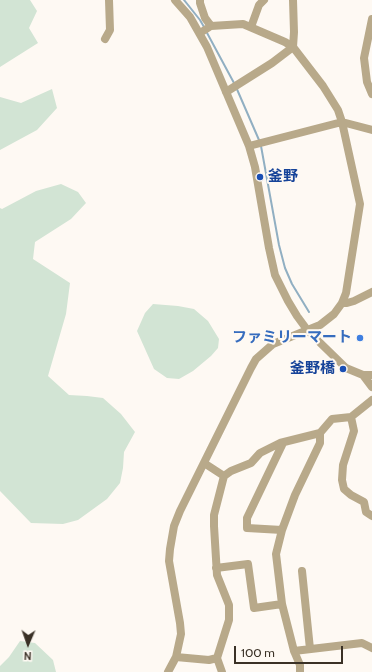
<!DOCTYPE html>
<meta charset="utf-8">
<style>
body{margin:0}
#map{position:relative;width:372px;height:672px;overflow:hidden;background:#fef9f3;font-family:Cabin,sans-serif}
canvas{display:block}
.north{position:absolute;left:8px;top:624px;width:40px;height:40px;-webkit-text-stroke:3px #fef9f3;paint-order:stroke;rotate:182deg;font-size:11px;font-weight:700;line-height:16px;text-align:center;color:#3a3126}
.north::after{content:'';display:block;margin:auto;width:14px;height:18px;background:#3a3126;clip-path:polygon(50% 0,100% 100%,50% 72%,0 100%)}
.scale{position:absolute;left:234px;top:646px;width:109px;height:18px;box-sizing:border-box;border:2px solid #3a3126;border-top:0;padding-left:5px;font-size:12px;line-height:14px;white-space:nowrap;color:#3a3126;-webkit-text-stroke:3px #fef9f3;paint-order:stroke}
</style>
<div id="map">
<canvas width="372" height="672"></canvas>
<div class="north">N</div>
<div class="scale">100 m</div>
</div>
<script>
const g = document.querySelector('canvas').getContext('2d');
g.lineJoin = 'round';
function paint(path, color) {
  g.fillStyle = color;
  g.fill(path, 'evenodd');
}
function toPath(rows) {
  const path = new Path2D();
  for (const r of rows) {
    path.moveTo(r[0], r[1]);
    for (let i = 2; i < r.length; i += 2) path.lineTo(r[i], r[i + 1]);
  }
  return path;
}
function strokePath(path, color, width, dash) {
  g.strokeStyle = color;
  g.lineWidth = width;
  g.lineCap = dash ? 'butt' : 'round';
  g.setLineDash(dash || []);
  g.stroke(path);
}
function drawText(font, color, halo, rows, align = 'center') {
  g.font = font + ' Cabin,"Noto Sans JP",sans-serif';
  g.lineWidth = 4;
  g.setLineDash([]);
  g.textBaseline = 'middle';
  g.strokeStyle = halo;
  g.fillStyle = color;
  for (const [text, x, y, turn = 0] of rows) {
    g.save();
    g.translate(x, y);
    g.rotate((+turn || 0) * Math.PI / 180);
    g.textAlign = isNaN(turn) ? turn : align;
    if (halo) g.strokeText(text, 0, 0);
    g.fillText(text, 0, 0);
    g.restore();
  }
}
paint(toPath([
 [0,0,30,0,37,11,29,28,38,43,0,67],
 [52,89,57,108,37,130,0,150,0,97,21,103],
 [61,184,78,192,86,203,71,219,35,242,33,259,70,283,66,314,48,376,69,395,87,396,103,398,121,414,135,432,124,452,123,468,120,483,107,499,78,520,63,524,31,523,0,491,0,208,2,209,36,191],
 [153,304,178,306,194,309,208,321,219,339,218,348,211,356,193,371,179,379,167,378,154,369,137,331,145,313],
 [20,641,35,643,53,660,56,672,0,672,0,666,9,657]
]), '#d2e4d4');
strokePath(toPath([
 [184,0,200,20,204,27],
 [206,31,234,83],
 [236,87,259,140],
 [261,146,279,245,285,268,292,284,309,312]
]), '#91afc2', 2);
strokePath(toPath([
 [175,0,190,17,207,47,249,146,255,167,269,248,275,275,288,301,297,316,308,331,346,368,363,375,372,375],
 [200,0,200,3,205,18,211,26],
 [372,19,364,58,367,82,372,94],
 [251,27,259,5,264,0],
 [200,33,211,26,243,24,285,42,293,47,323,86,338,110,342,122,249,146],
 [105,39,110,30,109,0],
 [226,92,272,63,293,47,294,32,293,0],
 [342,303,347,303,354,301,372,292],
 [363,375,372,387],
 [351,417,354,431,343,465,342,480,344,489,351,495,364,502,366,512,372,516],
 [204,463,224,476],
 [282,530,247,528,247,518,283,443],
 [216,568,248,564,254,608,282,604],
 [302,571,310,649],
 [294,651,362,643,372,648],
 [176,657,209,660,217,658],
 [168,672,176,657,181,634,180,623,169,561,170,549,174,526,180,511,251,368,256,359,273,344,320,325,334,314,342,303,346,293,360,204,342,122,372,130],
 [222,672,217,658,229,620,229,605,217,575,214,526,214,515,224,476,231,471,251,463,260,453,280,443,320,433],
 [300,672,300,665,294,651,282,604,276,554,282,530,295,495,320,443,320,433,332,419,351,417,372,400]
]), '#b8a98a', 8);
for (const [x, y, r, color] of [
 [260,177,4,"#1a4fb4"],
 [360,338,4,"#3f7fe0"],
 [343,369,4,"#1a4fb4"]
]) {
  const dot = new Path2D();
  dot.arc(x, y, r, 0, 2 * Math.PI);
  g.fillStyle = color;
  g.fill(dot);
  strokePath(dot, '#fef9f3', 1.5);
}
drawText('bold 15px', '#164399', '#fef9f3', [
 ["釜野",268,177],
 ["釜野橋",335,369,"right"]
], 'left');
drawText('bold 15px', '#366cbe', '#fef9f3', [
 ["ファミリーマート",352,338]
], 'right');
</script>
